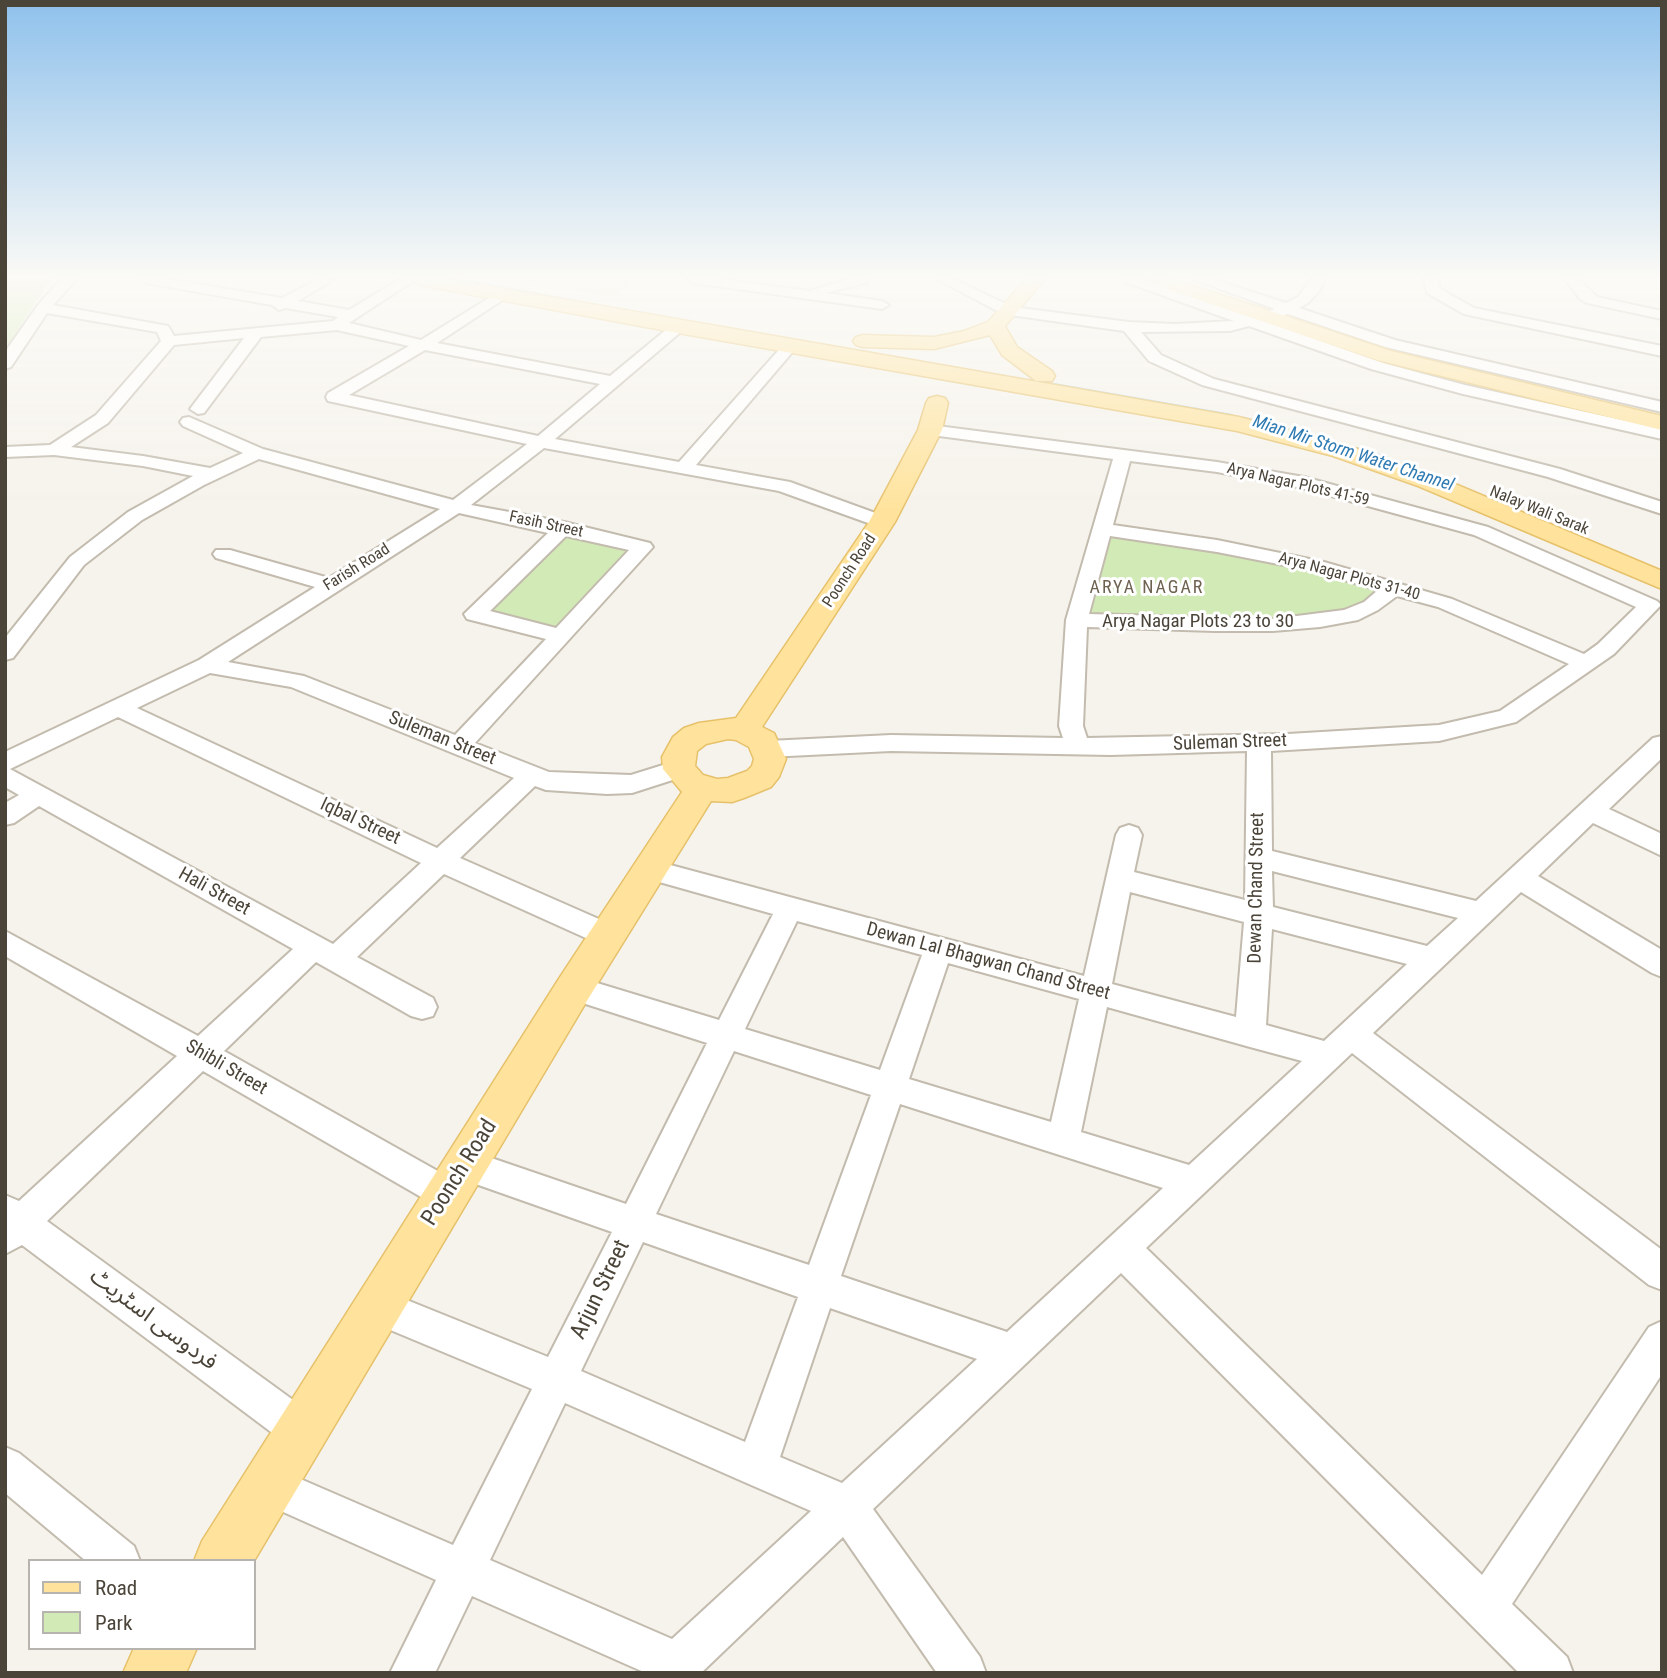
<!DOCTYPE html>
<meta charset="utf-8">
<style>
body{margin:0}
#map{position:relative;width:1667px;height:1678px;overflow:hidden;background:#f6f3ec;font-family:"Roboto Condensed",sans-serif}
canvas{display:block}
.frame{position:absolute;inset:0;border:7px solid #4b4439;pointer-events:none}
.legend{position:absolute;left:28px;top:1559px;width:228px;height:91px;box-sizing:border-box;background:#fff;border:2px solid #b7b4b0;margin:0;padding:9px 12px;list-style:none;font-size:21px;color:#4b4439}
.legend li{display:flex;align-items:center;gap:14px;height:35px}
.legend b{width:35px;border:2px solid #b7b4b0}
</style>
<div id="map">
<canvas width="1667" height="1678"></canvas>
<div class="frame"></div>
<ul class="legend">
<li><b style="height:9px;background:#ffe39c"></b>Road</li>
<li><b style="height:19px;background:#d2eab5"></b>Park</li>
</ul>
</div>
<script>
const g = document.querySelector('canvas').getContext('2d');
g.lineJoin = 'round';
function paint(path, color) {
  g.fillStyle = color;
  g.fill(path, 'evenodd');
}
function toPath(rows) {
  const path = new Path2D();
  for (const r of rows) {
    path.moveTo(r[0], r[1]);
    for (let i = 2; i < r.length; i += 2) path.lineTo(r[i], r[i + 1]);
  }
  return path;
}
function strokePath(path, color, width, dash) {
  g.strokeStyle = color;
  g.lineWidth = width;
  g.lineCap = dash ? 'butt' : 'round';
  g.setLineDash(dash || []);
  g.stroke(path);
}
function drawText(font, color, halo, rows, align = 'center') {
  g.font = font + ' "Roboto Condensed","Noto Sans Arabic",sans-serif';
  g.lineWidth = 6;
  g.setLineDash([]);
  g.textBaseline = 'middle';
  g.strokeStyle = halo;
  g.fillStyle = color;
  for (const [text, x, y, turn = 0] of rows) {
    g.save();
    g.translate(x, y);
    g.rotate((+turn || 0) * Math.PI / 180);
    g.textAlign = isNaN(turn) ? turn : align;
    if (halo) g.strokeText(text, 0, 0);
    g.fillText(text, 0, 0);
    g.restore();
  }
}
paint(toPath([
 [502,279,636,279,613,297]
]), '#efe8d6');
paint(toPath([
 [5,279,51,279,9,343,5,343],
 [1095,522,1391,588,1346,612,1305,619,1073,621],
 [564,528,643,547,560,636,475,614]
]), '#d2eab5');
strokePath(toPath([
 [452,279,576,302],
 [1030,381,1231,416],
 [1244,419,1326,440]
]), '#a9d4f2', 4.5);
strokePath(toPath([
 [1359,450,1386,459]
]), '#a9d4f2', 6);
const minor = toPath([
 [61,279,77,279,53,305,168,326,174,336,333,321,338,317,286,308,279,310,272,305,146,283,139,279,167,279,282,298,318,279,334,279,298,301,349,310,400,279,416,279,349,323,421,340,502,290,507,291,507,297,437,343,610,376,673,324,683,324,686,327,683,330,555,439,679,462,785,343,795,343,798,346,795,349,696,465,790,482,889,518,892,522,882,528,779,491,544,448,471,505,564,522,650,543,653,547,475,743,549,772,631,775,679,760,688,763,691,769,688,775,632,793,607,794,546,790,535,786,460,858,617,927,621,935,617,943,607,946,597,943,444,874,357,957,433,998,437,1007,433,1016,422,1019,411,1016,316,962,224,1051,459,1183,464,1194,459,1205,447,1210,435,1205,203,1071,47,1221,315,1416,321,1430,315,1444,301,1450,287,1444,22,1245,5,1254,5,1195,19,1201,177,1056,5,956,5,931,198,1036,293,949,39,806,14,823,5,825,5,803,19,795,5,787,5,752,199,660,315,587,216,558,213,554,216,550,230,550,329,578,440,509,259,459,204,485,142,520,84,565,13,658,5,660,5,638,70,557,128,512,193,476,143,466,54,455,5,457,5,447,50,445,96,415,161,341,157,332,47,313,11,367,5,369,5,352,38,305,61,279],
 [337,330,409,346,328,393,326,397,328,401,527,444,453,500,263,449,189,417,183,418,180,422,183,426,243,453,210,468,143,456,71,447,108,423,174,345,244,338,190,409,198,414,204,413,261,337,337,330],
 [425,350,600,384,538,436,349,395,425,350],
 [459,513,548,533,464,614,467,619,546,639,455,735,304,676,228,662,459,513],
 [566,536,629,550,556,628,490,611,566,536],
 [210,673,291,687,514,778,437,848,137,708,210,673],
 [118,717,421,863,333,944,10,769,118,717],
 [686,279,720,279,810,291,848,279,870,279,868,282,826,293,882,301,889,305,882,309,693,283,686,279],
 [937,279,954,279,1012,307,1129,322,1174,324,1234,321,1125,282,1123,279,1142,279,1251,316,1275,309,1193,279,1212,279,1286,303,1298,297,1311,279,1325,279,1320,290,1308,303,1299,308,1395,340,1662,402,1662,412,1385,347,1288,314,1266,322,1383,363,1465,385,1662,429,1662,439,1463,394,1371,369,1249,326,1230,331,1141,332,1161,355,1214,379,1560,469,1662,502,1662,514,1548,477,1202,385,1149,361,1124,331,1003,314,937,279],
 [1424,279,1438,279,1439,288,1474,308,1662,346,1662,356,1464,314,1427,293,1424,279],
 [1565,279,1579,279,1597,297,1662,311,1662,319,1587,303,1580,299,1565,279],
 [930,425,1217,462,1304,477,1488,527,1657,601,1661,605,1614,654,1516,722,1439,741,1271,751,1272,851,1476,901,1653,738,1662,736,1662,758,1609,809,1662,834,1662,856,1593,823,1538,876,1662,950,1662,977,1652,973,1521,892,1373,1033,1662,1250,1662,1290,1649,1285,1352,1053,1146,1248,1482,1575,1649,1327,1662,1321,1662,1374,1512,1604,1567,1657,1573,1673,1519,1673,1121,1273,873,1509,980,1657,986,1673,937,1673,843,1537,701,1673,646,1673,472,1596,435,1673,390,1673,436,1580,254,1499,248,1485,254,1471,268,1465,453,1545,532,1389,364,1319,359,1306,364,1293,377,1288,548,1357,612,1232,453,1176,448,1165,453,1154,465,1149,626,1204,707,1043,564,997,559,988,564,979,574,976,719,1020,773,914,638,876,635,869,638,862,648,859,1084,976,1116,835,1120,828,1129,825,1138,828,1142,835,1134,872,1245,900,1247,751,1111,755,891,751,768,757,759,755,756,749,759,743,768,741,891,735,1063,738,1059,726,1066,620,1113,459,924,434,921,430,924,426,930,425],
 [1130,461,1217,472,1302,488,1474,535,1636,607,1598,644,1584,654,1452,599,1324,562,1217,540,1113,525,1130,461],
 [1110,536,1217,552,1314,571,1378,590,1364,602,1344,610,1273,619,1089,614,1110,536],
 [1397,596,1438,607,1569,664,1500,711,1439,725,1288,734,1087,738,1083,726,1087,627,1215,631,1273,631,1320,627,1358,620,1378,610,1397,596],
 [1272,871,1458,918,1427,946,1273,907,1272,871],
 [1130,892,1244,922,1236,1017,1112,984,1130,892],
 [797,921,922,955,880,1070,745,1029,797,921],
 [1272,929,1407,964,1324,1041,1266,1025,1272,929],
 [948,963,1079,999,1051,1122,909,1079,948,963],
 [1107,1007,1250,1047,1302,1061,1189,1165,1081,1132,1107,1007],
 [734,1051,871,1095,809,1265,656,1214,734,1051],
 [900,1104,1163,1188,1007,1332,841,1276,900,1104],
 [643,1242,798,1297,745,1442,581,1371,643,1242],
 [830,1308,977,1359,842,1483,780,1457,830,1308],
 [565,1403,742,1481,811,1511,672,1639,490,1560,565,1403],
 [5,1447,19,1453,134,1546,140,1561,86,1561,5,1493,5,1447]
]);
const major = toPath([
 [410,279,447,279,1239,417,1349,446,1436,476,1662,571,1662,589,1418,486,1333,456,1237,431,678,333,419,285,410,279],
 [1026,279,1045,279,1005,326,1017,347,1052,371,1055,376,1052,381,1036,381,1002,355,990,335,934,349,863,347,856,345,853,341,856,337,863,335,934,337,964,331,988,322,1026,279],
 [1147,279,1173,279,1391,351,1662,416,1662,430,1377,360,1149,283,1147,279],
 [937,396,945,398,948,403,942,430,895,522,762,727,774,733,786,759,779,777,771,787,744,798,732,802,711,801,588,999,254,1561,194,1561,202,1541,560,977,682,792,663,769,662,757,673,737,684,728,699,723,736,718,869,522,918,430,926,403,929,398,937,396],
 [728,739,736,740,749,747,754,759,752,766,747,771,728,778,717,779,703,775,695,766,697,751,706,744,728,739],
 [134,1648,197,1648,186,1673,123,1673,134,1648]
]);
strokePath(minor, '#c2bbae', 4);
strokePath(major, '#e6c16a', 3);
paint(minor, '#fff');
paint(major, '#ffe39c');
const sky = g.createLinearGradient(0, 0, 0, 513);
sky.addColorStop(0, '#8fc1ec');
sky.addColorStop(0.54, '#fbfaf6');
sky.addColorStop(1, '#fbfaf600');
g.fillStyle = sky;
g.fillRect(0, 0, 1667, 513);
drawText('16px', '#4b4439', '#fff', [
 ["Arya Nagar Plots 41-59",1298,485,13],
 ["Nalay Wali Sarak",1539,511,22],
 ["Fasih Street",546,525,12],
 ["Farish Road",357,568,-32],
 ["Poonch Road",850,571,-57],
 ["Arya Nagar Plots 31-40",1349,577,15]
]);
drawText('italic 18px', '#2e7ab2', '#fff', [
 ["Mian Mir Storm Water Channel",1353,454,18]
]);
g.letterSpacing = '2px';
drawText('18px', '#6e6250', '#fff', [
 ["ARYA NAGAR",1147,588]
]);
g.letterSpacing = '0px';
drawText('19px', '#4b4439', '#fff', [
 ["Arya Nagar Plots 23 to 30",1198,622],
 ["Suleman Street",442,739,22],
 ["Suleman Street",1230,743,-2],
 ["Iqbal Street",360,822,25],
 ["Dewan Chand Street",1257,888,-89],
 ["Hali Street",214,892,29],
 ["Dewan Lal Bhagwan Chand Street",988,962,15],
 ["Shibli Street",226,1068,30]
]);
drawText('23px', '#4b4439', '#fff', [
 ["Poonch Road",460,1173,-58],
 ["Arjun Street",601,1290,-64],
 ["فردوسی اسٹریٹ",153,1320,37]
]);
</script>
